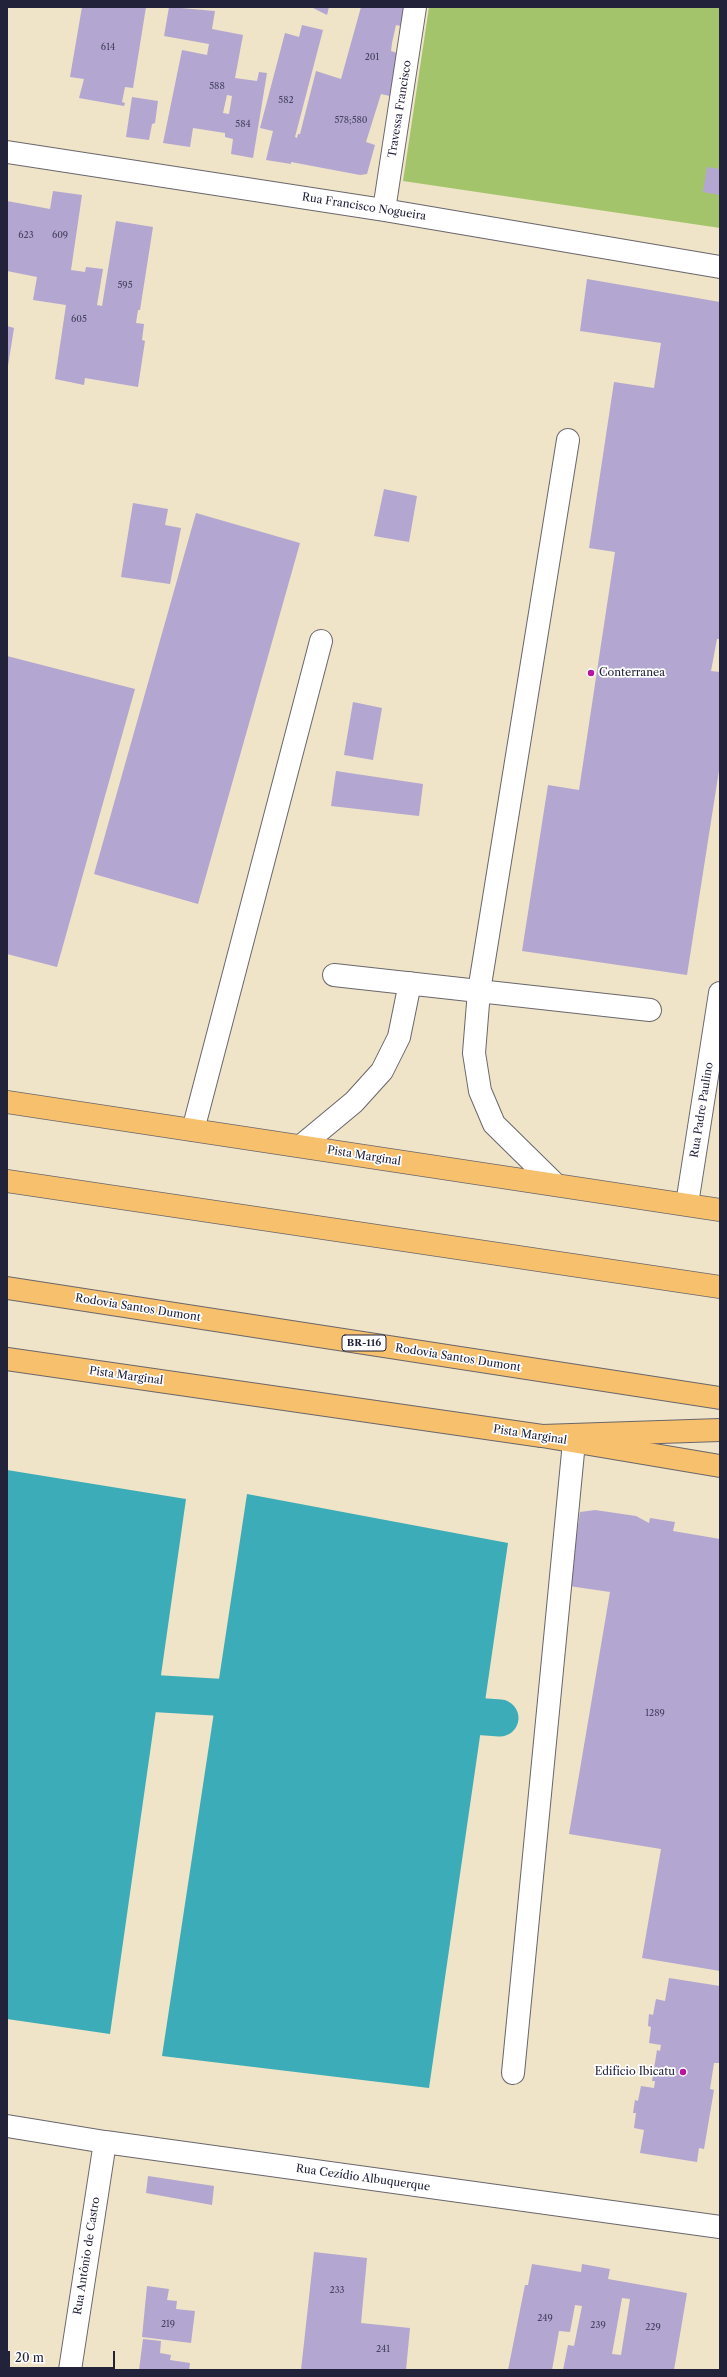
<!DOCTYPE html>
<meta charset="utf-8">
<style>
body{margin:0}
#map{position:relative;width:727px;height:2377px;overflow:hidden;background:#efe4c7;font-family:"Libre Caslon Text",serif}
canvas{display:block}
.frame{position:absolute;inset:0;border:8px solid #22223b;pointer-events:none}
.scale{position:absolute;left:8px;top:2351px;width:107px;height:18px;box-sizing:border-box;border:2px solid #22223b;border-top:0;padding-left:5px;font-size:12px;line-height:14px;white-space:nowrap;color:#22223b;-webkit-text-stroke:3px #fff;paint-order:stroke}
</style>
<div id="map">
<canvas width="727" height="2377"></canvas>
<div class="frame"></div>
<div class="scale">20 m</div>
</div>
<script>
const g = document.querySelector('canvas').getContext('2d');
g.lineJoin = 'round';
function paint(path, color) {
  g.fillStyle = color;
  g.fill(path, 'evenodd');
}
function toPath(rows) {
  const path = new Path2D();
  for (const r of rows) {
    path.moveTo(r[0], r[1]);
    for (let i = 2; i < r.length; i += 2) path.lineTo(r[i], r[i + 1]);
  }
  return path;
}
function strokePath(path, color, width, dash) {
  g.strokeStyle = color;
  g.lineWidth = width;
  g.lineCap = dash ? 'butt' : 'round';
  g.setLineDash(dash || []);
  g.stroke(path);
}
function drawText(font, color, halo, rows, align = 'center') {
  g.font = font + ' "Libre Caslon Text",serif';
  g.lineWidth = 3.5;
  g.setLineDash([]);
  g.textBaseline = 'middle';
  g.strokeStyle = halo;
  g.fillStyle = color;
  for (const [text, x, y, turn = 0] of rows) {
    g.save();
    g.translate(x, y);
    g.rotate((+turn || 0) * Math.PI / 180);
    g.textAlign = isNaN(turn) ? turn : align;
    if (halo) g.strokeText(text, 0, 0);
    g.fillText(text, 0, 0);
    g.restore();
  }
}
paint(toPath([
 [429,7,720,7,720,228,403,181]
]), '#a4c46c');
paint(toPath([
 [7,1470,186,1499,110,2034,7,2019],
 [247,1494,508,1543,429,2088,162,2056]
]), '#3cacb8');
strokePath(toPath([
 [7,1685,266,1700],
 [432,1713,500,1718]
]), '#3cacb8', 37);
paint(toPath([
 [82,7,146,7,133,88,125,87,122,102,125,103,124,106,79,98,84,79,70,77],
 [169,7,215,11,212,29,243,35,235,78,257,81,259,72,267,73,253,158,231,154,233,139,225,137,225,133,193,128,190,147,163,143,182,50,207,55,209,44,164,36],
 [227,95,232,96,229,114,223,113],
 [311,7,329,7,327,15],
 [361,7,409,7,404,27,396,25,392,43,391,51,397,53,394,97,381,94,366,142,375,145,367,174,360,175,291,162,291,164,266,160,273,131,260,128,285,33,299,37,302,25,323,30,295,137,297,138,298,134,300,134,316,71,341,79],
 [132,97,158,101,155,123,152,124,149,140,126,137],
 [707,167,720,169,720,195,703,192],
 [53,191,82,195,71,270,85,272,86,267,103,269,97,305,102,306,116,221,153,227,140,310,138,310,136,323,144,324,142,340,145,341,138,387,85,378,84,385,55,379,66,305,33,300,37,277,7,271,7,201,50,209],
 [587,279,720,302,720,639,717,639,711,671,720,672,720,764,687,975,522,951,548,785,579,790,615,552,589,548,614,382,654,388,661,343,580,331],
 [7,326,14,328,8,366,7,365],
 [384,489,417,496,409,542,374,536],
 [133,503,168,509,165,525,181,528,170,584,121,577],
 [196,513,300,543,198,904,94,874],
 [7,656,135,689,57,967,7,954],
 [353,702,382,708,373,760,344,755],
 [336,771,423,784,419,816,331,806],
 [595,1510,636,1516,649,1523,650,1518,675,1522,673,1531,720,1539,720,1971,642,1958,661,1849,569,1834,610,1592,569,1586,580,1512],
 [669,1978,720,1986,720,2063,714,2063,710,2089,714,2090,704,2149,699,2148,697,2162,640,2153,644,2130,634,2128,636,2113,633,2113,635,2100,638,2101,641,2086,654,2088,655,2081,652,2081,657,2050,660,2051,661,2045,649,2043,651,2027,648,2026,649,2014,653,2015,656,1999,665,2001],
 [148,2176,214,2186,212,2205,146,2193],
 [314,2252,367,2258,361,2323,410,2328,406,2370,301,2370],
 [532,2264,581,2272,582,2264,610,2269,608,2279,687,2293,674,2370,563,2370,568,2345,574,2346,582,2306,575,2305,570,2332,559,2331,552,2370,508,2370,525,2285,528,2285],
 [622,2298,630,2299,621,2355,612,2354],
 [147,2286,169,2289,167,2300,177,2301,176,2309,195,2311,191,2343,142,2337],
 [143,2339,161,2341,160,2353,171,2355,170,2360,190,2363,189,2370,139,2370]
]), '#b3a6d1');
const minor = toPath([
 [7,152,384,210,720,267],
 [384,210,415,7],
 [334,975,650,1010],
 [193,1130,321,641],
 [301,1146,354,1102,382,1071,399,1037,410,983],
 [555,1184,494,1124,480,1091,474,1053,479,991,568,440],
 [687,1204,720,993],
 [513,2073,574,1442],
 [7,2126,105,2142,720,2227],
 [70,2370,105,2142]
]);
const major = toPath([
 [7,1102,720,1210],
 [7,1359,542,1436,720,1466]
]);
const highway = toPath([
 [7,1181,720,1287],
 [7,1288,720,1398],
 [542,1436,720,1430]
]);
strokePath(minor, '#6a666c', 24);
strokePath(major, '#6a666c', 24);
strokePath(highway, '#6a666c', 24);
strokePath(minor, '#fff', 22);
strokePath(major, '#f7c06c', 22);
strokePath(highway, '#f7c06c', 22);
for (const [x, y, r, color] of [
 [591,673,4,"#b5179e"],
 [683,2072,4,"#b5179e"]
]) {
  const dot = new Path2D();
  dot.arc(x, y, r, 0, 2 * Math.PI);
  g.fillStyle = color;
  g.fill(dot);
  strokePath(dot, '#fff', 1.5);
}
drawText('9px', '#464360', null, [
 ["614",108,47],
 ["201",372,57],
 ["588",217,86],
 ["582",286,100],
 ["578;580",351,120],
 ["584",243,124],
 ["623",26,235],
 ["609",60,235],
 ["595",125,285],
 ["605",79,319],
 ["1289",655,1713],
 ["233",337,2290],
 ["249",545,2318],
 ["219",168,2324],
 ["239",598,2325],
 ["229",653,2327],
 ["241",383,2349]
]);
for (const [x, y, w] of [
 [364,1343,44]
]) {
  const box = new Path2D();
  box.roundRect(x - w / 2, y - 8, w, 16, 3);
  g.fillStyle = '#fff';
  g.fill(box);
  strokePath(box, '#22223b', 1);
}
drawText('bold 10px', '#22223b', null, [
 ["BR-116",364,1343]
]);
drawText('11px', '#22223b', '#fff', [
 ["Travessa Francisco",400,109,-81],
 ["Rua Francisco Nogueira",364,207,9],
 ["Rua Padre Paulino",702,1110,-81],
 ["Pista Marginal",364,1156,9],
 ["Rodovia Santos Dumont",138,1308,9],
 ["Rodovia Santos Dumont",458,1358,9],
 ["Pista Marginal",126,1376,8],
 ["Pista Marginal",530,1435,9],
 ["Rua Cezídio Albuquerque",363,2178,8],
 ["Rua Antônio de Castro",87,2256,-81]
]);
drawText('11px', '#22223b', '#fff', [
 ["Conterranea",599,673],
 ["Edifício Ibicatu",675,2072,"right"]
], 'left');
</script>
